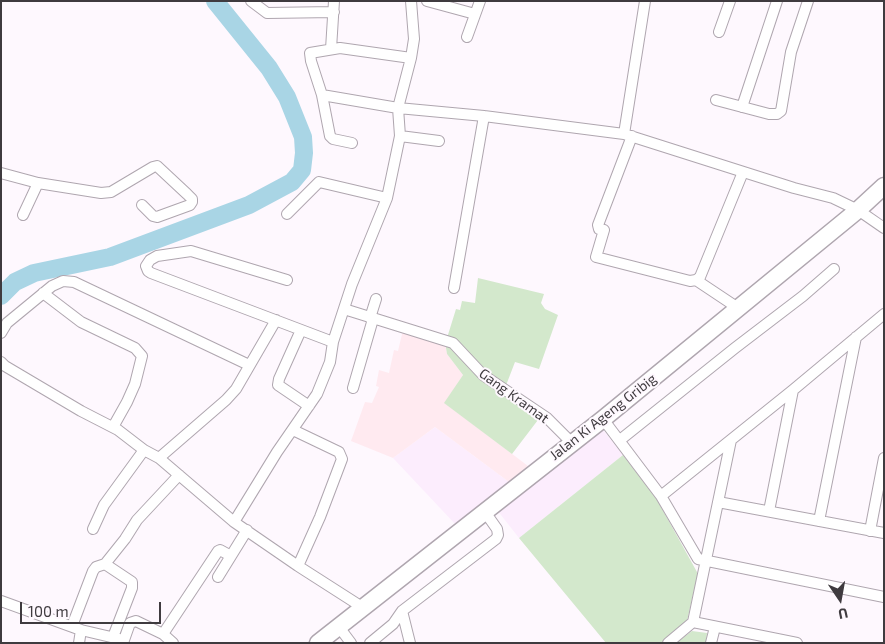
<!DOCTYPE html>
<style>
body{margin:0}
#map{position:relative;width:885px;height:644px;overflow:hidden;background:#fef8fe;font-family:"Exo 2",sans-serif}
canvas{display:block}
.frame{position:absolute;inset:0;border:2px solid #3f3b3f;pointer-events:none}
.north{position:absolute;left:815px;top:574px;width:50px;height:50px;-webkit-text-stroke:4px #fef8fe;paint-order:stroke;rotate:168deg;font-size:14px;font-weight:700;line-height:20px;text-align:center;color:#3f3b3f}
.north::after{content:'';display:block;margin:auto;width:18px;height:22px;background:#3f3b3f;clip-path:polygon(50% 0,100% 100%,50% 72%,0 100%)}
.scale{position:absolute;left:20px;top:602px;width:141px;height:22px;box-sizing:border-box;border:2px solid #3f3b3f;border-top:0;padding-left:6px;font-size:15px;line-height:18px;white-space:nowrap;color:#3f3b3f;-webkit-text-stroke:4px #fef8fe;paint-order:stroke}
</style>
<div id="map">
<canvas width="885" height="644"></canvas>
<div class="frame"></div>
<div class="north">U</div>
<div class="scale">100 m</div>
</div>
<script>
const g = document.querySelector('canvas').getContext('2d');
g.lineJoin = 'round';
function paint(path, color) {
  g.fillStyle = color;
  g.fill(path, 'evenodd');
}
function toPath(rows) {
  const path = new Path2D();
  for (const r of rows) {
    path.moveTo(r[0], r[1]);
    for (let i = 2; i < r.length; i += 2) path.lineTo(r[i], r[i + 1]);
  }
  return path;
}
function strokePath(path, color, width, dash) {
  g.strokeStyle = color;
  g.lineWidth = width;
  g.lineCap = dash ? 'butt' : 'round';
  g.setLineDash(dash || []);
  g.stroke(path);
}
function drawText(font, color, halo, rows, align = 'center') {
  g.font = font + ' "Exo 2",sans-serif';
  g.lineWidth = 4;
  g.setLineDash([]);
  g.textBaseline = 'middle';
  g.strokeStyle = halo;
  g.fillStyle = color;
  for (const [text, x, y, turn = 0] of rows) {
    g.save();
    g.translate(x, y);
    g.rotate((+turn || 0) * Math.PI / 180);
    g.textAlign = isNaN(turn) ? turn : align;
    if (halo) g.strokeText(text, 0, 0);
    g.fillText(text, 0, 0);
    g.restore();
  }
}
paint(toPath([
 [435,427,509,482,456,525,393,458],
 [603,430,623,455,519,538,497,510]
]), '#fcedfd');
paint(toPath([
 [403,330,445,342,447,354,463,375,445,403,528,466,509,482,435,427,393,458,351,441,365,402,372,403,379,387,376,386,379,370,389,373,394,350,398,351]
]), '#ffeaf0');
paint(toPath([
 [478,278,544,294,541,303,545,309,558,315,539,369,515,362,505,388,447,338,456,309,460,310,462,301,475,303],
 [445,342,541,416,512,454,444,403,463,375,447,354],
 [623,455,656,498,697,572,697,577,687,621,662,643,606,643,519,538],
 [692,631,707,633,706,643,676,643]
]), '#d3e8cc');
strokePath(toPath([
 [1,296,15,282,34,273,110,257,249,205,292,182,302,170,304,153,303,137,287,97,269,68,215,1]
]), '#a9d5e5', 18);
const minor = toPath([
 [251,1,267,13,334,12],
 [427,1,475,14],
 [719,32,730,1],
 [467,37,480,1],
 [331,49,334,1],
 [322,95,398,108,484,116,624,134,794,188,833,198,858,210,884,228],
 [716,100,769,114,777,114,781,111,791,52,808,1],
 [742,107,777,1],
 [624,134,645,1],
 [400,136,439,141],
 [632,136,598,225,599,229,604,230,596,257,690,281,696,280,700,277,743,172],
 [352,143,333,139,330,136,322,95,311,61,310,53,340,48,411,58],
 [1,173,38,183,101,193,111,192,153,167,157,166,187,194,192,199,192,202,190,205,157,217,153,216,142,205],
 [287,214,319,182,387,198],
 [23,215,38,183],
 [287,280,191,251,157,256,150,260,146,266,148,271,151,273,333,342],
 [696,280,738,308],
 [454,288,484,116],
 [43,293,81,322,135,348,142,356,135,384,127,402,113,427],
 [344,309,453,343,483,375,547,418,572,443],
 [370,318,376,299],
 [301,330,279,379,278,385,309,406],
 [1,333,7,323,52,286,63,281,74,282,249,365],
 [1,362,5,366,81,411,118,430,144,450],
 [353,388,373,319],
 [603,419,661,496,698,559,884,597],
 [293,430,339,452,342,459,320,517,298,566],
 [620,440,735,348,803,296,834,269],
 [731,440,693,622,797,643],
 [159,458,234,522,298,566,362,607],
 [661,496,793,390,884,314],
 [718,502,884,533],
 [769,511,793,390],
 [819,521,856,337],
 [234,522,277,452,317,394,330,362,333,342,352,284,387,198,400,136,398,108,411,58,414,39,411,1],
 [93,529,104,505,144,450,159,458,226,400,236,389,276,320],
 [870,531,884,458],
 [105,564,132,582,132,588,113,637],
 [218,577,247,530],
 [1,601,81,630,79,643],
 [402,611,410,643],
 [72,626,93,571,96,567,105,564,125,539,137,520,179,475],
 [339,627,351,643],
 [81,630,124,640,130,623,136,621,163,634,173,643],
 [163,634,218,551,220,550,231,556],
 [370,643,393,624,402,611,496,539,498,535,497,529,485,512],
 [668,643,693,622],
 [711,643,715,627]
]);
const primary = toPath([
 [318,643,603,419,858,210,884,186]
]);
strokePath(minor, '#afa6af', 12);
strokePath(primary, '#afa6af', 19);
strokePath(minor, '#fff', 10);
strokePath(primary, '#fff', 16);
drawText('14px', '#3f3b3f', '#fef8fe', [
 ["Gang Kramat",514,396,36],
 ["Jalan Ki Ageng Gribig",603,417,-38]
]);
</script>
